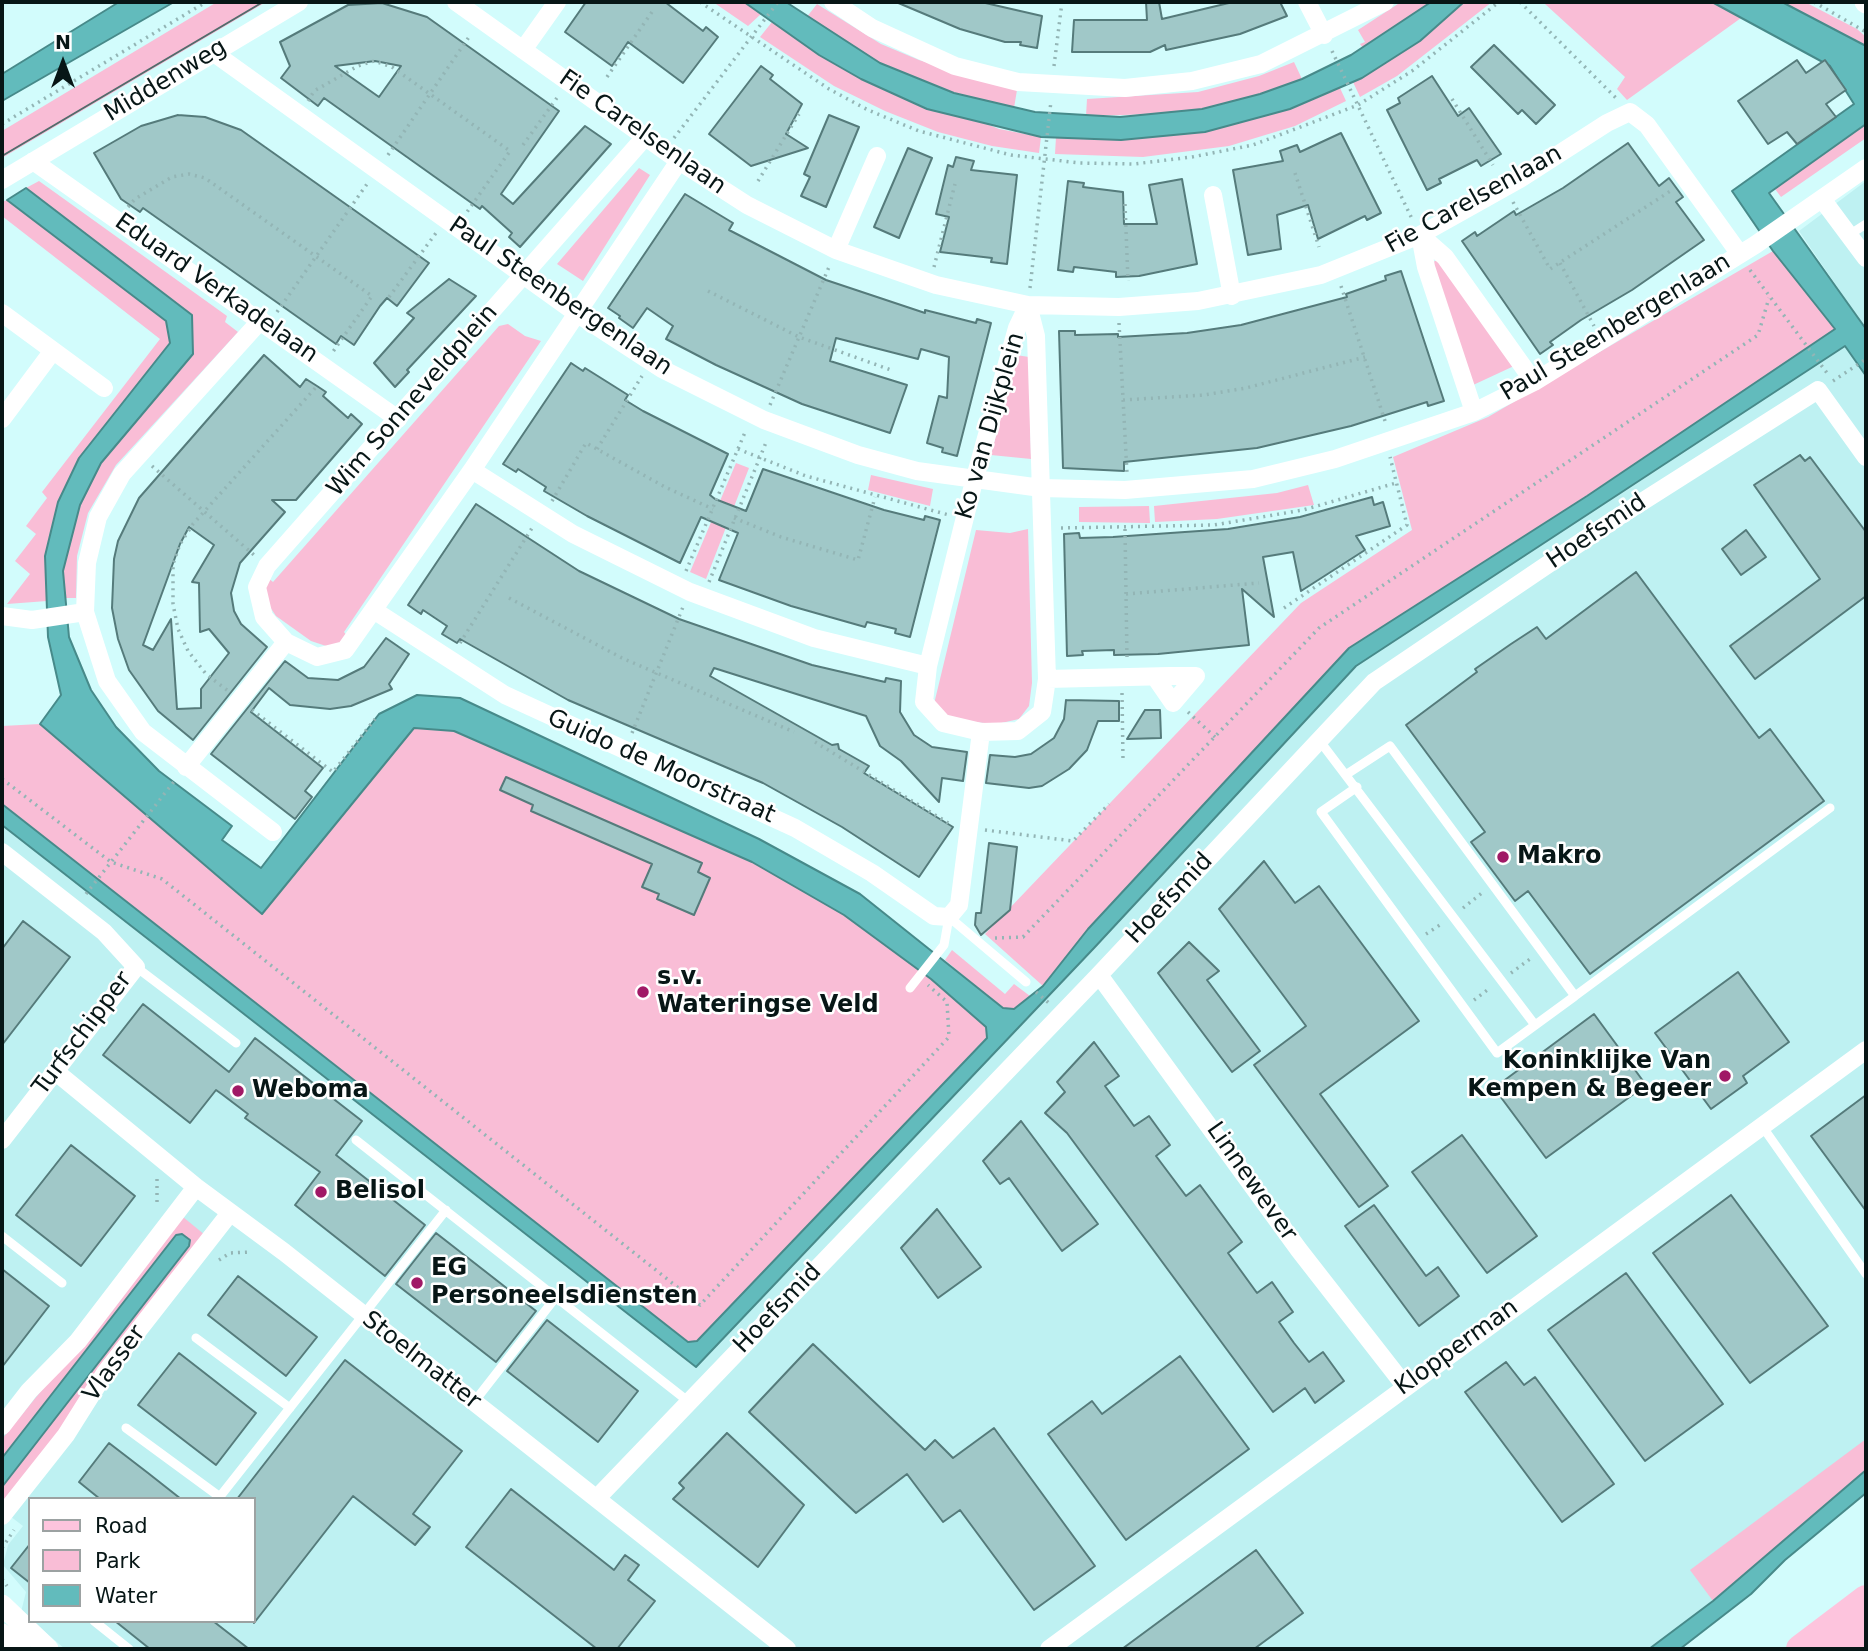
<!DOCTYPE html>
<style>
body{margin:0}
#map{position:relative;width:1868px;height:1651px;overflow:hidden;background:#d2fcfc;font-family:"DejaVu Sans",sans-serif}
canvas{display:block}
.frame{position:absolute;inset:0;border:4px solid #071616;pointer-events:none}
.legend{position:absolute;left:28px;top:1497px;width:228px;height:126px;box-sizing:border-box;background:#fff;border:2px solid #9ca2a2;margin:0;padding:9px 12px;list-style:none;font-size:21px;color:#071616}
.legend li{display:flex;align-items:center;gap:14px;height:35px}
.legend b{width:35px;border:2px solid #9ca2a2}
.north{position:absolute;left:28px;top:28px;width:70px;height:70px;-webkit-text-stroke:5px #fff;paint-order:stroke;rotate:0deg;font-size:19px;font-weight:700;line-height:28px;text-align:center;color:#071616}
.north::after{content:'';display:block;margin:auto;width:24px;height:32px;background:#071616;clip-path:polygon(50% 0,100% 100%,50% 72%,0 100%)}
</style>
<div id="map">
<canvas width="1868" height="1651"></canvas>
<div class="frame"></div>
<ul class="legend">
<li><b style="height:9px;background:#fdc4dd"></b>Road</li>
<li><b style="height:19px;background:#f9bdd6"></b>Park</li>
<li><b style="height:19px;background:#62bbbc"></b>Water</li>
</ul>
<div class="north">N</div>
</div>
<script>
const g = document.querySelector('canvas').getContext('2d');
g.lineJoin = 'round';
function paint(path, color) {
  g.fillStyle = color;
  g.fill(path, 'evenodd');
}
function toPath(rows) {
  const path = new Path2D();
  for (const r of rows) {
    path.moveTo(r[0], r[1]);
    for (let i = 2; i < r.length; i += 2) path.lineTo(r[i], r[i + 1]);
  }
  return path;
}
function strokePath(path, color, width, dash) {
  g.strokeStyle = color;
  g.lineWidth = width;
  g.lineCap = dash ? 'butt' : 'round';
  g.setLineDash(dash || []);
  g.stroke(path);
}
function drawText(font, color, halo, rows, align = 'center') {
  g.font = font + ' "DejaVu Sans",sans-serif';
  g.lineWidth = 5;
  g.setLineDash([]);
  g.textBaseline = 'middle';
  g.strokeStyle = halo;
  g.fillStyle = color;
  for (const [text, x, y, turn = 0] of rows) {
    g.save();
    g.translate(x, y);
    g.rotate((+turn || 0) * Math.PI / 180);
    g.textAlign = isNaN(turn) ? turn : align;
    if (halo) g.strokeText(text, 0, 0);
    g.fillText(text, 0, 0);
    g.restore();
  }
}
paint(toPath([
 [1866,181,1866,329,1799,231],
 [1845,346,1866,376,1866,1462,1752,1577,1658,1649,65,1649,32,1621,254,1621,254,1499,30,1499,30,1619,21,1612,26,1592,3,1565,8,1545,23,1526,2,1510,2,825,696,1367,1094,948,1356,666]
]), '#bef1f2');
paint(toPath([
 [217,2,266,2,2,158,2,131],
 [713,2,744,2,761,14,748,26],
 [1401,2,1431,2,1363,48,1360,44,1365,42,1358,30],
 [1464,2,1492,2,1397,76,1360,97,1353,82,1420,41],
 [1548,2,1712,2,1741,18,1627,100,1617,89,1625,77,1545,4],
 [1782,2,1805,2,1857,29,1866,37,1866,46],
 [817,4,881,44,919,60,1017,90,1014,108,930,86,880,63,806,18],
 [772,22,819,55,999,129,1041,137,1039,153,992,146,938,132,885,111,834,86,760,37],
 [1294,62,1302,79,1260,94,1202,109,1157,114,1086,116,1087,99,1198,92,1259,76],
 [1340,88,1346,101,1295,126,1229,146,1143,157,1055,154,1056,137,1121,140,1205,132,1290,109],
 [1866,124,1866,138,1781,197,1775,189],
 [639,168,650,175,583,281,557,264],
 [39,181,227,316,225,322,238,332,116,465,88,513,77,556,76,598,65,598,63,571,80,505,101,463,193,355,192,315,26,188],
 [7,200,166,321,170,344,79,458,45,556,47,601,7,604,30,574,15,561,36,534,26,526,47,498,42,492,160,339,2,216,2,202],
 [1773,251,1836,329,1586,496,1349,648,1088,929,1043,986,985,934,1301,603,1412,530,1393,457,1488,417],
 [1438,260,1514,366,1471,386,1430,263],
 [508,324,525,336,541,341,344,632,348,637,339,644,326,646,311,641,276,616,268,604,264,585,268,578,273,582,499,326],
 [1016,355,1029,357,1031,459,991,455],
 [736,463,749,468,706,579,690,572],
 [871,475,933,489,930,506,868,490],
 [1308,485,1314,505,1217,519,1155,522,1154,506,1277,493],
 [1149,506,1150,523,1079,522,1079,507],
 [1028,529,1032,683,1029,706,1019,719,997,724,961,721,948,716,934,704,976,530,1010,533],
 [40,724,262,914,414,728,454,731,752,862,844,915,931,979,986,1027,987,1037,697,1341,688,1342,2,804,2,726],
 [952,950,1005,994,1014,984,1030,996,1014,1009,1003,1009,945,960],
 [183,1217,205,1235,2,1507,2,1487,189,1246,189,1240,182,1234,176,1235,2,1458,2,1439],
 [1866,1439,1866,1470,1713,1601,1690,1570]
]), '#f9bdd6');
const water = toPath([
 [119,2,174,2,2,101,2,74,119,2],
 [744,2,786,2,880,63,954,93,1035,112,1120,117,1202,109,1260,94,1302,79,1351,55,1431,2,1464,2,1420,41,1362,78,1290,109,1205,132,1121,140,1041,137,927,109,861,79,819,55,744,2],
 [1712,2,1782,2,1866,46,1866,124,1769,193,1866,329,1866,376,1845,346,1356,666,1094,948,696,1367,2,825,2,804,688,1342,697,1341,987,1038,986,1027,931,979,844,915,752,862,454,731,414,728,262,914,40,724,61,695,48,637,45,556,58,502,79,458,170,343,166,321,7,200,26,188,192,315,193,354,101,463,80,505,63,571,69,637,91,690,116,727,159,771,232,826,222,840,261,868,379,714,417,695,460,698,759,839,860,894,1003,1008,1014,1009,1043,986,1088,929,1349,648,1587,496,1835,329,1773,251,1732,191,1854,104,1830,66,1712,2],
 [182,1234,190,1240,189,1246,2,1487,2,1458,176,1235,182,1234],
 [1866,1470,1866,1493,1785,1560,1751,1594,1680,1649,1649,1649,1713,1601,1866,1470]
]);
paint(water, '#62bbbc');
strokePath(water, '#478a8a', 2);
const building = toPath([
 [586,2,665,2,703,31,706,27,718,37,683,83,628,42,612,66,565,32,586,2],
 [896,2,981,2,1042,16,1037,48,1020,45,1021,42,1005,42,960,29,896,2],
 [1146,2,1159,2,1162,19,1233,2,1280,2,1287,16,1240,34,1166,50,1165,45,1150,52,1072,52,1074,20,1147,20,1146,2],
 [382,3,427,17,559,111,501,194,513,204,585,126,611,144,520,247,509,237,512,233,482,206,480,209,324,98,318,106,281,78,290,66,280,42,348,5,382,3],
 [375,61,401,66,379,97,335,66,375,61],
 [1494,45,1555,105,1536,124,1522,110,1518,114,1471,67,1494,45],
 [1797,60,1806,73,1825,60,1846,90,1826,104,1836,117,1797,144,1787,132,1768,144,1738,101,1797,60],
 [761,66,773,75,770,79,802,104,786,134,808,148,751,166,709,134,761,66],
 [1432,76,1458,116,1469,108,1501,154,1481,166,1477,160,1439,179,1441,183,1427,190,1387,110,1400,103,1398,98,1432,76],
 [178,115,205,117,241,130,429,263,397,306,387,298,380,306,354,345,341,336,336,344,143,208,140,212,121,199,94,153,141,126,178,115],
 [829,115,859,127,826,207,801,196,810,177,804,174,829,115],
 [1341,133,1381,213,1367,220,1365,216,1318,239,1308,205,1277,215,1281,249,1248,255,1233,170,1283,161,1280,151,1297,145,1300,152,1341,133],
 [1628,143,1659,186,1669,178,1683,197,1676,202,1704,240,1632,290,1581,320,1550,342,1553,345,1540,354,1462,241,1475,232,1477,236,1514,211,1516,215,1563,188,1628,143],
 [908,148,932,158,899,238,874,227,908,148],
 [956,157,974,161,971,170,1017,175,1007,264,991,262,992,258,940,252,949,217,936,214,948,165,953,167,956,157],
 [1182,179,1197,264,1139,276,1116,277,1116,272,1074,267,1073,272,1058,270,1068,181,1084,183,1083,187,1123,192,1124,224,1157,224,1149,185,1182,179],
 [685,194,733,223,729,230,826,280,925,313,925,310,976,323,977,319,991,323,957,456,942,452,943,448,927,443,939,396,947,398,949,357,921,349,918,359,836,338,830,361,907,385,890,433,802,404,716,365,666,339,673,326,647,308,633,328,619,318,620,316,608,308,685,194],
 [1401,271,1444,401,1428,406,1427,402,1351,426,1257,448,1124,462,1124,471,1063,468,1059,331,1075,331,1075,335,1118,334,1118,337,1187,333,1241,325,1347,297,1346,294,1386,280,1385,276,1401,271],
 [449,279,476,296,407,370,409,372,395,387,374,363,414,318,407,313,449,279],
 [264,355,300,387,306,379,317,386,326,392,323,396,348,418,351,414,362,424,296,500,272,500,285,512,240,563,231,593,234,611,241,624,267,647,193,740,158,711,129,670,118,639,112,608,114,559,118,541,139,498,264,355],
 [189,527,214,545,192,582,199,583,200,632,209,629,229,653,201,689,201,708,177,709,171,619,153,650,143,645,180,544,189,527],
 [571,363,583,371,585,368,628,395,625,400,643,411,728,454,710,495,715,499,746,511,763,469,884,510,924,520,925,516,940,520,910,637,895,633,896,629,867,622,865,627,791,606,719,580,738,533,701,517,680,563,587,516,544,491,546,487,518,469,516,472,503,464,571,363],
 [1800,455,1805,461,1810,457,1866,532,1866,596,1755,679,1730,646,1820,579,1754,485,1800,455],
 [1372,497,1374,505,1383,502,1390,526,1356,536,1365,550,1301,591,1293,552,1263,557,1274,617,1242,589,1249,645,1158,654,1114,655,1114,650,1082,651,1083,655,1067,656,1064,534,1079,533,1080,538,1113,537,1228,529,1300,517,1372,497],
 [476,504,579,571,679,619,812,665,885,682,886,678,901,681,900,712,914,735,932,747,967,752,963,781,942,778,939,802,901,761,880,746,866,716,714,668,710,676,832,745,838,744,839,749,869,766,864,773,953,827,919,877,842,827,763,783,568,700,460,639,457,643,442,634,447,626,423,610,421,614,408,605,476,504],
 [1746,530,1766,557,1741,575,1722,549,1746,530],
 [1636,572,1759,738,1770,729,1824,801,1590,974,1528,891,1515,901,1471,842,1485,832,1406,725,1477,672,1475,669,1511,644,1537,627,1546,639,1636,572],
 [386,638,409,654,389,684,392,689,351,706,330,709,290,705,269,688,251,712,323,768,305,791,312,797,295,819,211,754,285,661,308,678,338,680,364,667,386,638],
 [1066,700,1119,701,1119,721,1098,721,1087,750,1069,769,1042,786,1029,788,986,783,990,755,1015,757,1031,754,1054,738,1064,719,1066,700],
 [1145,710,1160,710,1161,738,1127,739,1145,710],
 [506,777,702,863,698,872,710,878,694,915,657,899,659,894,642,887,652,864,531,811,533,805,500,790,506,777],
 [989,843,1017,847,1010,910,981,935,975,925,976,913,981,913,989,843],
 [1264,861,1295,903,1319,886,1419,1021,1320,1094,1388,1186,1359,1207,1254,1065,1306,1026,1219,909,1264,861],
 [23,921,70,957,2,1045,2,949,23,921],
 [1189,942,1219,971,1207,980,1260,1051,1232,1072,1158,973,1189,942],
 [1738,972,1789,1042,1743,1076,1747,1083,1711,1109,1655,1033,1738,972],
 [143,1004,229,1072,255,1038,362,1121,336,1155,425,1225,385,1276,295,1205,320,1172,245,1118,248,1114,223,1095,216,1090,190,1123,103,1055,143,1004],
 [1594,1014,1646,1085,1546,1158,1494,1088,1594,1014],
 [1094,1042,1119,1076,1105,1086,1134,1126,1149,1116,1170,1145,1156,1156,1186,1196,1200,1185,1242,1242,1228,1253,1257,1293,1272,1282,1293,1312,1279,1322,1294,1343,1309,1362,1323,1352,1344,1381,1315,1403,1305,1388,1273,1412,1067,1133,1045,1113,1065,1092,1057,1082,1094,1042],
 [1866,1095,1866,1211,1811,1136,1866,1095],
 [1021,1121,1098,1224,1062,1251,1009,1178,1000,1184,983,1161,1021,1121],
 [1462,1135,1537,1236,1487,1273,1412,1172,1462,1135],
 [71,1145,135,1196,81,1266,16,1215,71,1145],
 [1731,1195,1828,1326,1750,1383,1653,1253,1731,1195],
 [1374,1205,1426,1276,1438,1267,1459,1296,1419,1326,1345,1226,1374,1205],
 [937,1209,981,1267,938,1298,901,1248,937,1209],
 [436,1233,536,1311,496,1362,396,1284,436,1233],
 [2,1269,49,1306,2,1367,2,1269],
 [1626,1273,1723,1404,1645,1461,1548,1330,1626,1273],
 [238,1276,317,1337,286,1376,208,1315,238,1276],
 [547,1320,638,1391,598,1442,507,1371,547,1320],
 [813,1344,925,1450,935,1440,953,1458,994,1428,1095,1566,1034,1610,960,1510,943,1522,907,1474,856,1513,749,1412,813,1344],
 [179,1353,256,1413,216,1465,138,1405,179,1353],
 [1180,1356,1249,1449,1126,1540,1048,1434,1092,1401,1102,1414,1180,1356],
 [345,1360,462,1451,413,1514,430,1527,415,1545,353,1496,254,1623,254,1499,237,1499,345,1360],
 [1506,1362,1524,1385,1535,1377,1614,1484,1562,1522,1465,1392,1506,1362],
 [727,1433,804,1505,758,1567,673,1499,684,1488,679,1483,727,1433],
 [109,1443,148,1473,181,1499,100,1499,79,1482,109,1443],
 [511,1489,614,1570,625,1555,639,1565,628,1580,655,1601,617,1649,597,1649,466,1547,511,1489],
 [30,1544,30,1583,11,1568,30,1544],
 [1256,1550,1303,1613,1254,1649,1122,1649,1256,1550],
 [115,1621,213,1621,249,1649,150,1649,115,1621]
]);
paint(building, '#a0c8c8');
strokePath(building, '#557b7b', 2);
strokePath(toPath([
 [700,2,829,89,868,110,919,131,1011,155,1080,163,1134,164,1192,157,1253,145,1358,105,1412,71,1499,2],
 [1520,2,1617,99],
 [1814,2,1866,32],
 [1332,51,1413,221],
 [1054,66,1062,2],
 [607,77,654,9],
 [1452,99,1493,165],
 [308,101,314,91,358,66,374,61,392,67,510,151,467,212],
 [2,124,206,2],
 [674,138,778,2],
 [523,145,559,95],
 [388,155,471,34],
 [1295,173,1319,247],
 [758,181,799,114],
 [1513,202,1550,269,1672,190],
 [1125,204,1128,281],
 [128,207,135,199,172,177,189,174,205,178,372,296,332,353],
 [1560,263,1594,326],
 [934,267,955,184],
 [1750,270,1827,373],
 [1341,286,1386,424],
 [1030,288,1051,101],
 [708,291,799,337,891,370],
 [389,297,436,233],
 [277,312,367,184],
 [1119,323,1127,473],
 [1833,381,1866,359],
 [1123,400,1204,395,1246,388,1365,357],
 [770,405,829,267],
 [597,449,642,376],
 [738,449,806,476,949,515],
 [152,466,254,555],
 [552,501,586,443,665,487,713,509],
 [734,518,781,537,858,560,875,497],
 [1061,528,1214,525,1303,510,1396,483],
 [1125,529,1127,659],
 [686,571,746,430],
 [709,582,767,440],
 [1126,594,1259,583],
 [509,598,622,658,794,732],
 [1284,608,1407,525,1390,457],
 [460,643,532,528],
 [227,690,206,674,188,651,178,629,173,604,173,564,180,544,193,524,318,385],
 [1122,693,1123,760],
 [252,710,333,772,375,719],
 [1188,712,1215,737],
 [632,733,683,607],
 [815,742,950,824],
 [2,779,111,862,162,879,700,1305,949,1037,947,1002,928,985],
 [985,830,1073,841,1109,804],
 [86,894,176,779],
 [1463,908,1482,893],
 [1426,934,1443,923],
 [995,938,1023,937,1319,628,1758,335,1769,298],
 [1511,973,1530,959],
 [1036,992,1049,1003],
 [1474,1000,1490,988],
 [157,1179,157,1206],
 [219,1260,230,1253,251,1252],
 [2,1548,14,1530],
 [2,1579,7,1586]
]), '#93b5b5', 3.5, [2, 5]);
strokePath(toPath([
 [1849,235,1866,224],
 [1319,740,1535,1025],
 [1347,774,1390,746,1575,996,1497,1053,1321,812,1357,787],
 [949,917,1026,982],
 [136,967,236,1043],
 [910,988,944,945,949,917],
 [1575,996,1830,808],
 [1762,1126,1866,1274],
 [356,1140,689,1402],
 [2,1236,62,1283],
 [196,1338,290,1408],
 [474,1402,556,1297],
 [126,1428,220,1497],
 [218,1499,446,1210],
 [94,1621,129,1649]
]), '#fff', 9);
strokePath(toPath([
 [456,2,679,161,747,205,836,250,936,285,1028,305,1119,307,1198,301,1321,275,1420,235,1520,179,1607,123,1630,112,1647,125,1739,253],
 [833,2,872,28,955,66,1018,82,1125,88,1192,81,1261,64,1385,2],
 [1307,2,1324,35],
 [523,50,557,2],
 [214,53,576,313,662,369,764,420,858,455,917,471,1041,488,1125,490,1253,479,1335,459,1474,412,1534,382,1755,245,1866,168],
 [645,137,267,566,257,587,264,617,286,642,317,657,345,650,472,470,679,161],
 [33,161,398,419],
 [2,180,299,2],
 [1213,195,1232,296],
 [1822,199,1866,258],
 [1420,235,1445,257,1534,382],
 [1420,235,1426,267,1474,412],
 [836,250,877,156],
 [1028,305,1036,336,1047,679,1042,712,1018,731,981,732,943,723,924,702,928,666,974,481,1017,328,1028,305],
 [2,313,104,388],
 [261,320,122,474,98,517,87,563,85,612,107,681,143,732,273,832],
 [2,419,52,352],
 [472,470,573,534,690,592,814,638,928,666],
 [375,611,505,695,795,828,872,873,934,916,949,917,959,905,981,732],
 [2,616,32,620,85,612],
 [1047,679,1170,676,1196,676,1173,703,1155,677],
 [186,767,286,642],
 [2,852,104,932,136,967,2,1140],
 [1099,975,1299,1250,1405,1386],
 [56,1072,196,1187,284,1252,787,1649],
 [2,1426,29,1391,78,1341,196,1187],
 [597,1498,1099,975,1374,682,1615,519,1818,390,1866,457],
 [2,1516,66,1435,105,1373,230,1213],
 [1049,1649,1866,1050]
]), '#fff', 18);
strokePath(toPath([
 [1865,2,1866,3],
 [2,1605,48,1649],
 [2,1634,20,1649]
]), '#fff', 21);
strokePath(toPath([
 [1800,1649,1866,1599],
 [1839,1649,1866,1628]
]), '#fdc4dd', 28);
strokePath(toPath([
 [2,156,263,2]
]), '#526b6b', 2);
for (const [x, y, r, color] of [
 [1503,857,7,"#a01966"],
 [643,992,7,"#a01966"],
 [1725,1076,7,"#a01966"],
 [238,1091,7,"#a01966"],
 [321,1192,7,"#a01966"],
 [417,1283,7,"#a01966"]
]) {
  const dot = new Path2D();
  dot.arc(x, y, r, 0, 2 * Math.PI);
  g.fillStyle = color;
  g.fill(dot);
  strokePath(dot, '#fff', 2.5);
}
drawText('24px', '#071616', '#fff', [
 ["Middenweg",166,81,-31],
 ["Fie Carelsenlaan",642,133,35],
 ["Fie Carelsenlaan",1474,200,-29],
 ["Eduard Verkadelaan",216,289,35],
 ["Paul Steenbergenlaan",560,297,34],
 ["Paul Steenbergenlaan",1616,328,-31],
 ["Wim Sonneveldplein",413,401,-49],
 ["Ko van Dijkplein",991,426,-74],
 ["Hoefsmid",1597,532,-34],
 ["Guido de Moorstraat",661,767,24],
 ["Hoefsmid",1170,899,-47],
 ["Turfschipper",83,1034,-53],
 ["Linnewever",1251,1182,55],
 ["Hoefsmid",778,1309,-46],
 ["Klopperman",1457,1348,-36],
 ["Stoelmatter",421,1361,38],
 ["Vlasser",115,1364,-54]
]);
drawText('bold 24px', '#071616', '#fff', [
 ["Makro",1517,857],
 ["s.v.",657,978],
 ["Wateringse Veld",657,1006],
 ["Koninklijke Van",1711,1062,"right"],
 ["Kempen & Begeer",1711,1090,"right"],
 ["Weboma",252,1091],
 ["Belisol",335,1192],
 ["EG",431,1269],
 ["Personeelsdiensten",431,1297]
], 'left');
</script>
